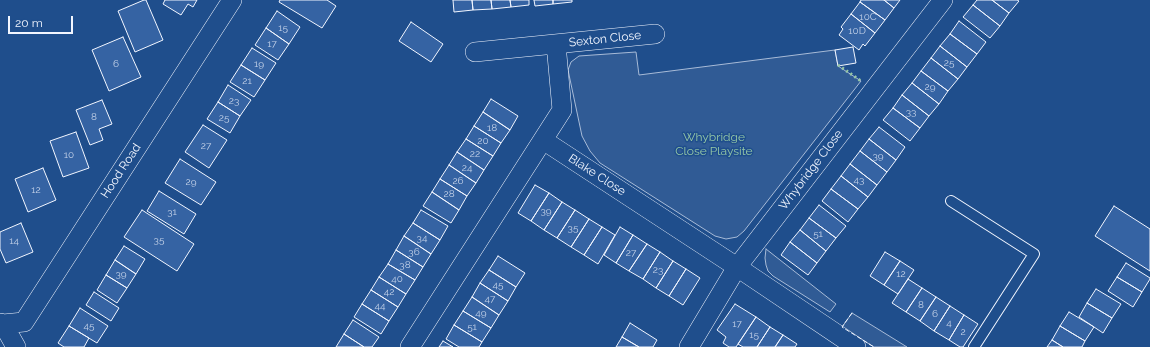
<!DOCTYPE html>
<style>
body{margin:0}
#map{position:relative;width:1150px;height:347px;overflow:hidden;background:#1f4e8c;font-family:Raleway,sans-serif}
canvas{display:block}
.scale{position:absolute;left:8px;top:16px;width:65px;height:18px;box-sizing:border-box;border:2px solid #f2f6ff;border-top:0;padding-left:5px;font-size:12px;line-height:14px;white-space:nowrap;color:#f2f6ff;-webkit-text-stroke:3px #1f4e8c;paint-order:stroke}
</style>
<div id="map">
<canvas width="1150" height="347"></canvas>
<div class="scale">20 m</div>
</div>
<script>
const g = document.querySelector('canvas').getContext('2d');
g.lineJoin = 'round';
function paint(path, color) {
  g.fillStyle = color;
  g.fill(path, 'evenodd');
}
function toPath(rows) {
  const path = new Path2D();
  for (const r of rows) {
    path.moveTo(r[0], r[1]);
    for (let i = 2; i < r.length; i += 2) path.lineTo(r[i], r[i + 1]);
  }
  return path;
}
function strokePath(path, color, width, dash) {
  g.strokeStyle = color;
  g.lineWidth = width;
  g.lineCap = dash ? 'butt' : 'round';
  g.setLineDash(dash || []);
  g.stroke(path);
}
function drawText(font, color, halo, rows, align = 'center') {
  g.font = font + ' Raleway,sans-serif';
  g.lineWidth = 3;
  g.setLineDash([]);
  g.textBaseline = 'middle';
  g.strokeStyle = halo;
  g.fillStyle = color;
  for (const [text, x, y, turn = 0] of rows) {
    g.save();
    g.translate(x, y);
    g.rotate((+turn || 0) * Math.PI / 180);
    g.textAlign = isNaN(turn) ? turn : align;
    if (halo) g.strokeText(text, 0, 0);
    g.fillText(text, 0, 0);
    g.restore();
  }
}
const green = toPath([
 [835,50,838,66,861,81,744,231,737,237,726,239,715,236,600,163,590,151,582,136,568,70,571,62,579,56,636,52,639,75,835,50],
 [766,249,836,304,830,312,773,276,768,271,766,265,765,258,766,249],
 [852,313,907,347,874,347,842,327,852,313]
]);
paint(green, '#305b95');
strokePath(green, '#a8bbd7', 1);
const building = toPath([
 [144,0,146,0,163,40,135,52,118,11,144,0],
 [165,0,197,0,193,7,188,4,181,15,163,4,165,0],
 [280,0,327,0,336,6,322,28,279,2,280,0],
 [453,0,472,0,473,10,454,12,453,0],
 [472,0,491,0,492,9,473,10,472,0],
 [491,0,510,0,511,7,492,9,491,0],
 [510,0,529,0,529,5,511,7,510,0],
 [534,0,553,0,553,4,535,6,534,0],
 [553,0,572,0,572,2,553,4,553,0],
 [861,0,884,0,894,8,885,20,860,2,861,0],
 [884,0,900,0,894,8,884,0],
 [977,0,992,0,1009,13,1000,26,973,5,977,0],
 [992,0,1017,0,1019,1,1009,13,992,0],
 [860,2,885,20,875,33,851,14,860,2],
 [973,5,1000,26,990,38,963,17,973,5],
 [277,11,300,27,289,44,266,28,277,11],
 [851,14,875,33,865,46,863,44,859,50,839,35,843,29,841,27,851,14],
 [959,21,986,42,977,54,950,34,959,21],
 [411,22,443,44,431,62,399,41,411,22],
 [266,28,289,44,278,60,255,45,266,28],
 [950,34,977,54,967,67,940,46,950,34],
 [123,37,141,77,109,91,92,50,123,37],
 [940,46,967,67,958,79,931,58,940,46],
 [853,47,856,63,838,66,835,50,853,47],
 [252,48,276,63,265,80,241,65,252,48],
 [931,58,958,79,948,91,921,71,931,58],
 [241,65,265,80,254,97,230,82,241,65],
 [921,71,948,91,939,104,912,83,921,71],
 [912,83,939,104,929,116,902,95,912,83],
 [228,85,251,100,240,116,218,102,228,85],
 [902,95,929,116,920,128,893,108,902,95],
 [491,99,518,116,510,130,483,112,491,99],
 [102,100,112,124,99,129,103,140,90,145,76,110,102,100],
 [218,102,240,116,230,133,207,119,218,102],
 [893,108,920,128,910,141,883,120,893,108],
 [483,112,510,130,501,143,474,126,483,112],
 [203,125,227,140,209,168,185,152,203,125],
 [474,126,501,143,493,156,466,139,474,126],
 [879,127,905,147,896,160,869,139,879,127],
 [76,132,89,168,63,177,50,141,76,132],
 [466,139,493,156,484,170,457,152,466,139],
 [869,139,896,160,887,172,860,151,869,139],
 [860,151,887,172,877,185,850,164,860,151],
 [457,152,484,170,476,183,449,165,457,152],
 [180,159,216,182,201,205,165,183,180,159],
 [850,164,877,185,868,197,841,176,850,164],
 [449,165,476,183,467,196,440,179,449,165],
 [43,168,56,200,28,212,15,179,43,168],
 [841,176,868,197,858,209,831,189,841,176],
 [440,179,467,196,459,210,432,192,440,179],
 [535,185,549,193,531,221,518,213,535,185],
 [831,189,858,209,848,222,822,201,831,189],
 [159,191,196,214,184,234,147,211,159,191],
 [432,192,459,210,451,223,423,206,432,192],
 [549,193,562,202,544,230,531,221,549,193],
 [562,202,575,210,557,238,544,230,562,202],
 [819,205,846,226,836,238,809,218,819,205],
 [1114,206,1150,229,1150,271,1095,236,1114,206],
 [142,210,194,244,177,271,124,237,142,210],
 [421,210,448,226,440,240,413,223,421,210],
 [575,210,589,219,571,247,557,238,575,210],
 [809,218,836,238,826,251,800,230,809,218],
 [589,219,602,227,584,255,571,247,589,219],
 [21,223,33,252,6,263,0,249,0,232,21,223],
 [413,223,440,240,431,254,404,236,413,223],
 [602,227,615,235,598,264,584,255,602,227],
 [620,227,633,235,616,263,604,255,620,227],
 [800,230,826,251,817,263,790,242,800,230],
 [633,235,647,244,629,271,616,263,633,235],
 [404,236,431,254,423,267,396,250,404,236],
 [790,242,817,263,808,275,781,255,790,242],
 [647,244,660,252,643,279,629,271,647,244],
 [124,246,145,259,136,274,115,260,124,246],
 [396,250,423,267,415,280,388,264,396,250],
 [660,252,673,261,656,288,643,279,660,252],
 [885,252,900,261,884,285,870,276,885,252],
 [498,256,525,273,516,287,489,270,498,256],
 [115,260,136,274,127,288,106,275,115,260],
 [673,261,686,269,669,296,656,288,673,261],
 [900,261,914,270,898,294,884,285,900,261],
 [1126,263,1150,278,1150,279,1142,292,1117,277,1126,263],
 [388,264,415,280,406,294,379,277,388,264],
 [686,269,700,278,683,305,669,296,686,269],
 [489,270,516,287,508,301,480,283,489,270],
 [106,275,127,288,117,303,97,290,106,275],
 [379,277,406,294,398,307,371,290,379,277],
 [1117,277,1142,292,1133,307,1108,291,1117,277],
 [908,279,922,288,906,312,892,303,908,279],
 [480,283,508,301,499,315,472,297,480,283],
 [922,288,936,297,920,321,906,312,922,288],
 [1096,289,1121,304,1112,318,1087,303,1096,289],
 [371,290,398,307,389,321,362,304,371,290],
 [94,292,119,308,111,321,86,305,94,292],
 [472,297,499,315,491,328,463,311,472,297],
 [936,297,950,306,934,331,920,321,936,297],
 [1087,303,1112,318,1103,333,1079,317,1087,303],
 [362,304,389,321,381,334,354,317,362,304],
 [735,304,756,317,736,347,729,347,723,343,726,337,717,330,735,304],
 [950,306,964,315,949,340,934,331,950,306],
 [80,308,108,326,97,343,69,326,80,308],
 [463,311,491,328,482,342,454,325,463,311],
 [1069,312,1094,327,1085,341,1060,326,1069,312],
 [964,315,978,324,963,347,960,347,949,340,964,315],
 [756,317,770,327,757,347,743,347,738,344,756,317],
 [353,320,379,337,372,347,364,347,344,334,353,320],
 [630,323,657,340,653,347,639,347,622,337,630,323],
 [454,325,482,342,479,347,459,347,446,339,454,325],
 [69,326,89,338,84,347,64,347,58,343,69,326],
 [1060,326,1085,341,1082,347,1063,347,1052,340,1060,326],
 [770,327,783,335,775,347,757,347,770,327],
 [344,334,364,347,336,347,344,334],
 [783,335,797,344,795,347,775,347,783,335],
 [622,337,639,347,616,347,622,337],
 [1052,340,1063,347,1047,347,1052,340],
 [443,341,453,347,439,347,443,341]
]);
paint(building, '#3563a3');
strokePath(building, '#f2f6ff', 1);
const service = toPath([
 [951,201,1034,254,974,347]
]);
const minor = toPath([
 [475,52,655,34],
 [543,140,737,267,856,347],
 [0,323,3,324,24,322,232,0],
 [3,324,16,347],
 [410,347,562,110,556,44],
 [689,347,737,267,943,0]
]);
strokePath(service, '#f2f6ff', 12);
strokePath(minor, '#f2f6ff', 20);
strokePath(service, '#1f4e8c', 10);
strokePath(minor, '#1f4e8c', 19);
strokePath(toPath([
 [838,65,861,81]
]), '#97c8a6', 3, [2, 3]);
strokePath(toPath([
 [852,313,842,327,874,347]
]), '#f2f6ff', 1, [5, 2]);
drawText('10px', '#c3d1e8', null, [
 ["10C",868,17],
 ["15",283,28],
 ["10D",857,31],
 ["17",272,44],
 ["25",949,63],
 ["6",116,64],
 ["19",259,64],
 ["21",247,81],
 ["29",930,87],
 ["23",234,101],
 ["33",911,112],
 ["8",94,117],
 ["25",224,118],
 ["18",492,128],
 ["20",483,141],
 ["27",206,146],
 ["22",475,154],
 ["10",69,155],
 ["39",878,156],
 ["24",467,168],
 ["43",859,180],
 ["26",458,181],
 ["29",191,182],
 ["12",36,190],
 ["28",449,194],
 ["39",546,211],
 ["31",172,212],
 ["35",573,228],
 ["51",818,234],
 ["34",422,238],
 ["35",159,240],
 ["14",14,241],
 ["36",414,252],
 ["27",631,253],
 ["38",405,265],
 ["23",658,270],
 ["39",121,274],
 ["12",901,274],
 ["40",397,279],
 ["45",498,285],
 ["42",389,292],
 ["47",490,299],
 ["8",921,305],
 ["44",380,306],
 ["49",481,313],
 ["6",935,314],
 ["4",949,323],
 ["17",737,324],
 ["45",89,326],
 ["51",472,327],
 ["2",963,332],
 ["15",754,335]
]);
drawText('12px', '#f2f6ff', '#1f4e8c', [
 ["Sexton Close",605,39,-6],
 ["Whybridge Close",811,170,-53],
 ["Hood Road",121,171,-57],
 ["Blake Close",597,175,33]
]);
drawText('12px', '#97c8a6', '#1f4e8c', [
 ["Whybridge",714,137],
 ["Close Playsite",714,151]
]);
</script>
